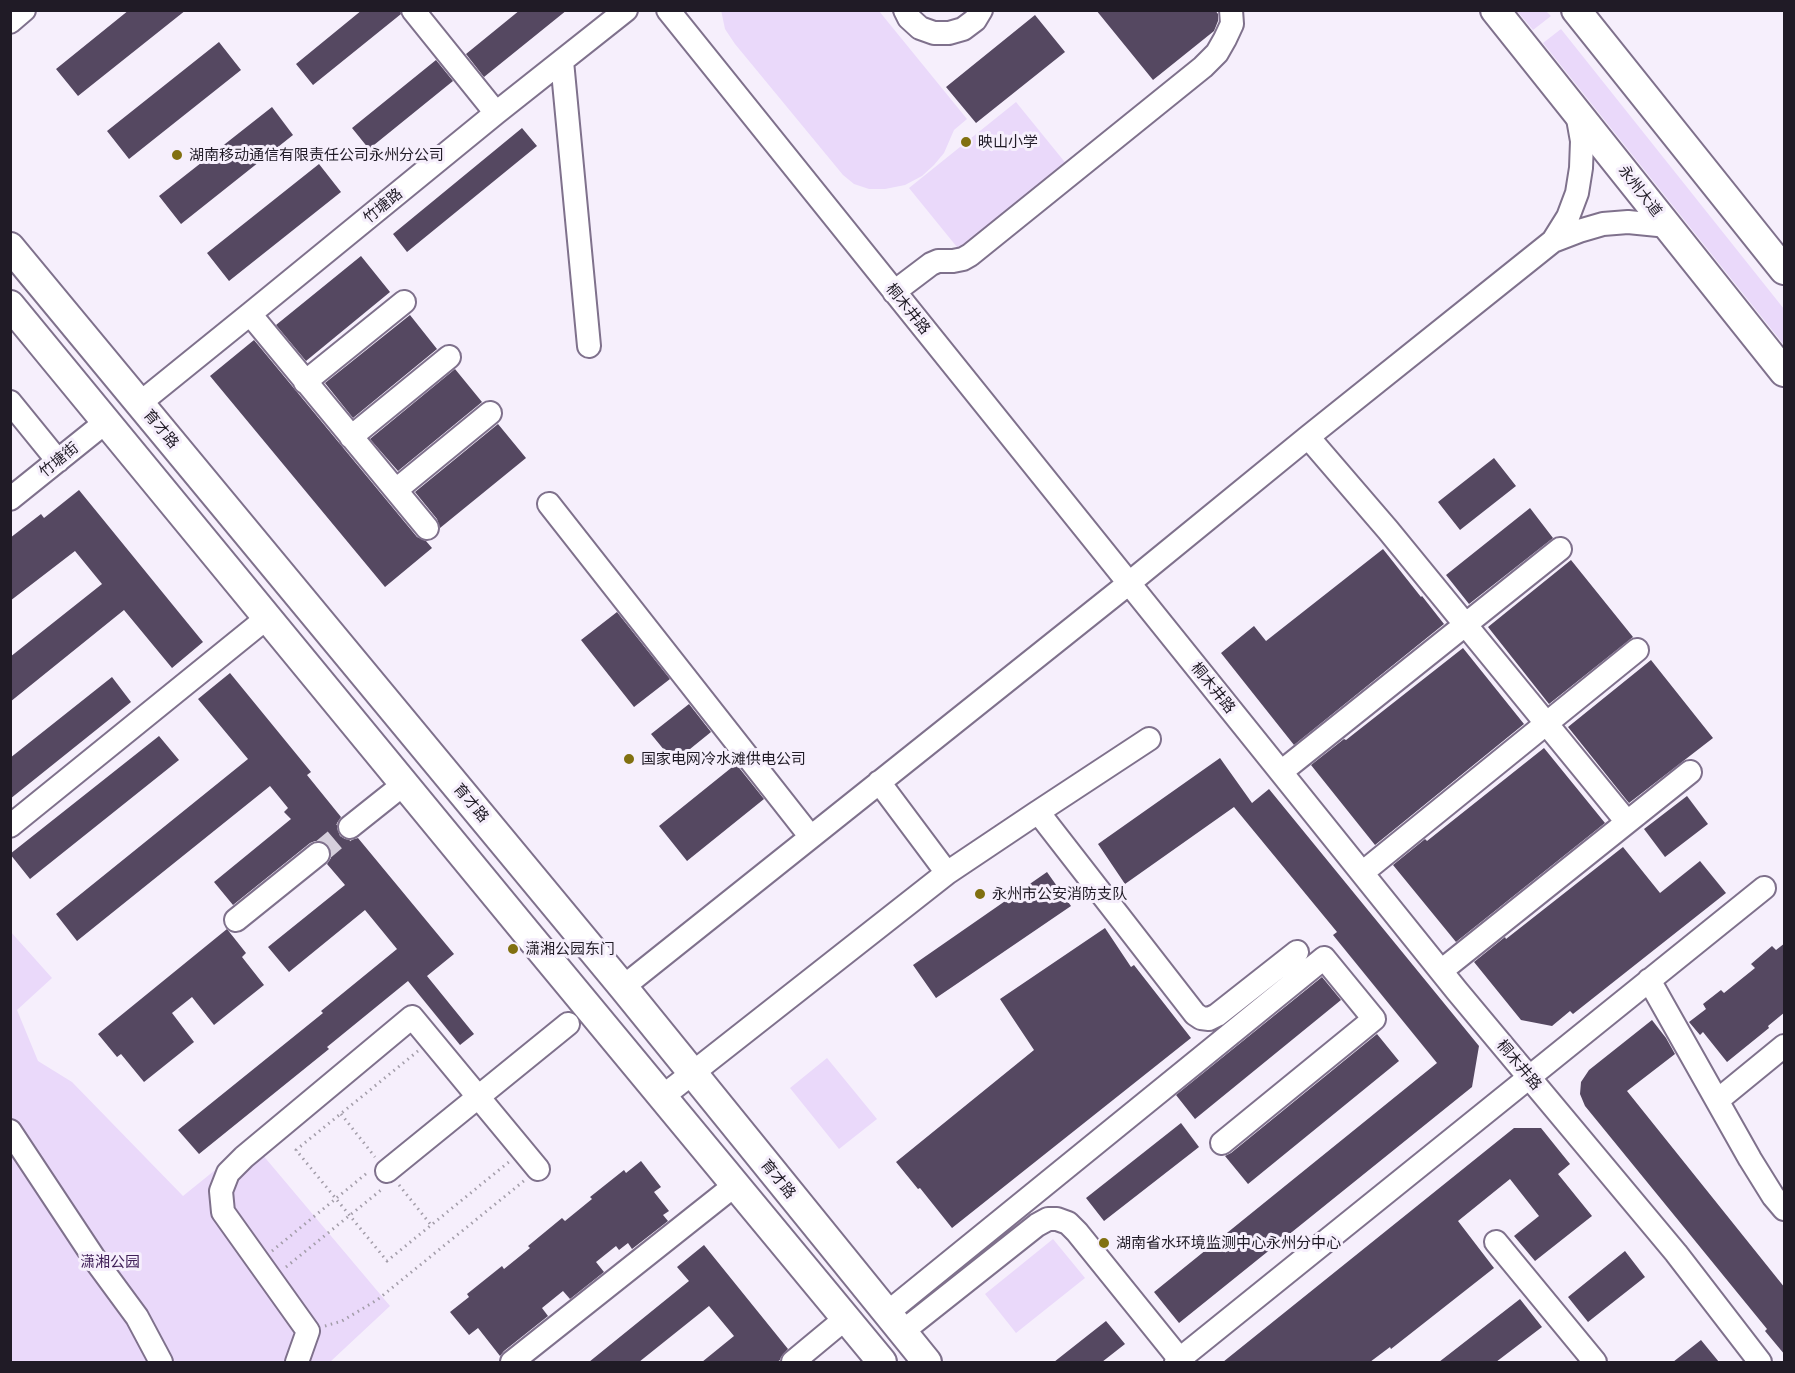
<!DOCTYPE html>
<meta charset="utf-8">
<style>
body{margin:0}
#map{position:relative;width:1795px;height:1373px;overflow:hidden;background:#f6effc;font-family:"Public Sans",sans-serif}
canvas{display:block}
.frame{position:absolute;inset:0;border:12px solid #201b26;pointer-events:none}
</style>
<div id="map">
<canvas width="1795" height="1373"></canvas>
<div class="frame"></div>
</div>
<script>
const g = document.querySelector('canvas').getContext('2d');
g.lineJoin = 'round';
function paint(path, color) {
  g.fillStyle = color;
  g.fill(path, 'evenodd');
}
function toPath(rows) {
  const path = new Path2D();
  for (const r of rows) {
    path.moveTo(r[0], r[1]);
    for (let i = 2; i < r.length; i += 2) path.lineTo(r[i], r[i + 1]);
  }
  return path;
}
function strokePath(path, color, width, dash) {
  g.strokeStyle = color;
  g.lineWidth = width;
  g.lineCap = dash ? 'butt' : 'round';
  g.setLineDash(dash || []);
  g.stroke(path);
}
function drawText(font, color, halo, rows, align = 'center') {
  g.font = font + ' "Public Sans","Noto Sans SC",sans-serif';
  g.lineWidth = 6;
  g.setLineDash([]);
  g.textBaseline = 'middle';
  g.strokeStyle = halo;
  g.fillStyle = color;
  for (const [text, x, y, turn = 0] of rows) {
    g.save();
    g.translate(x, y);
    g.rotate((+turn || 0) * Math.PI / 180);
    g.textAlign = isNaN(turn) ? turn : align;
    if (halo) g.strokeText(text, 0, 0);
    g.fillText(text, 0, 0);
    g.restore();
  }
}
paint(toPath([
 [721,10,879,11,967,119,954,130,944,153,934,165,922,176,905,185,885,189,869,189,854,184,843,175,735,44,725,29],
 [1517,11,1546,11,1551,16,1533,30],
 [1561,29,1784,309,1784,345,1543,43],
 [1016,102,1068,166,961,252,909,188],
 [10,931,52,978,17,1010,38,1061,72,1082,183,1196,251,1141,390,1306,330,1362,11,1362],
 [827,1058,877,1119,839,1149,790,1088],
 [1053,1239,1085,1278,1016,1333,985,1294]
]), '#ead9fa');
paint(toPath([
 [129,10,186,10,78,96,56,69],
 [362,10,400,10,401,14,313,85,296,64],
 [520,10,567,10,484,77,466,54],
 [1096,10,1215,10,1218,14,1218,21,1214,31,1153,80],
 [1035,15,1065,52,976,123,946,87],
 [219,42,241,70,129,159,107,131],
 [436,60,453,81,369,149,352,128],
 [272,107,293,135,181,224,159,196],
 [522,128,537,146,407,252,393,234],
 [319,164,341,192,229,281,207,253],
 [361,256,390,292,306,361,276,325],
 [410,315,437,349,353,418,325,383],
 [254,340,417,537,426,541,432,548,385,587,210,376],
 [455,369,482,402,398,471,370,439],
 [498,424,526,458,440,528,437,519,415,492],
 [1494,458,1516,486,1460,530,1438,502],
 [79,490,203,642,172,668,124,610,10,702,10,657,102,584,75,551,10,601,10,538,41,514,44,518],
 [1530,508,1553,538,1469,604,1446,575],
 [1383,549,1421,597,1422,596,1444,624,1294,745,1221,653,1254,626,1266,641],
 [1571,560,1633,637,1549,704,1488,627],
 [617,612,670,679,634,707,581,640],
 [1463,648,1524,724,1375,845,1311,765,1344,739,1346,740],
 [1651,660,1713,738,1629,803,1568,727],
 [230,673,311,772,307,775,341,817,337,823,337,828,340,836,345,839,351,840,358,838,454,954,427,976,474,1034,460,1045,408,981,327,1047,329,1049,199,1154,178,1130,323,1013,321,1011,397,949,365,910,289,972,268,947,345,885,327,864,331,858,331,851,328,845,322,841,315,841,310,843,233,905,214,882,291,819,284,812,288,808,270,786,77,941,56,914,248,759,198,699],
 [112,677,131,702,10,799,10,758],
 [689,704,711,732,674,762,651,734],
 [159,736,179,760,30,879,10,854],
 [1544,748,1605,823,1456,942,1393,865,1425,839,1427,841],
 [1220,758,1252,803,1269,789,1479,1046,1472,1087,1179,1323,1154,1292,1437,1063,1333,935,1337,932,1234,807,1125,884,1098,844],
 [736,764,764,799,687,861,659,826],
 [1687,796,1708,824,1665,857,1644,829],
 [1623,847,1660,893,1700,861,1726,893,1573,1014,1570,1011,1552,1026,1521,1020,1474,962,1505,937,1506,939],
 [1047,872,1071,906,936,998,913,965],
 [1105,928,1131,967,1134,965,1191,1038,952,1228,920,1188,918,1189,896,1162,1034,1050,1000,999],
 [227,929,246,953,242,957,264,985,214,1025,192,997,172,1013,194,1042,144,1082,121,1054,117,1057,98,1034],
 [1785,943,1785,1012,1768,1026,1769,1028,1727,1062,1703,1032,1700,1035,1689,1022,1706,1009,1703,1004,1721,990,1724,993,1755,968,1751,964,1772,946,1776,950],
 [1322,977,1341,1000,1195,1119,1176,1095],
 [1652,1020,1666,1038,1675,1054,1627,1091,1785,1288,1785,1355,1765,1331,1767,1329,1585,1106,1580,1094,1581,1082,1589,1070],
 [1377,1034,1399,1061,1248,1184,1225,1156,1231,1153],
 [1181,1123,1199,1147,1104,1221,1086,1198],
 [1514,1128,1541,1128,1570,1164,1558,1174,1592,1216,1535,1261,1514,1236,1539,1216,1510,1179,1458,1221,1494,1268,1391,1349,1390,1347,1370,1362,1223,1362],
 [641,1161,661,1187,654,1192,669,1211,663,1215,668,1221,632,1249,628,1243,619,1250,616,1246,596,1262,604,1272,570,1299,563,1291,542,1308,548,1316,504,1351,500,1356,478,1328,469,1335,450,1312,469,1297,467,1294,502,1266,504,1269,530,1248,528,1246,562,1218,565,1221,592,1199,590,1197,624,1170,626,1173],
 [704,1245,788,1349,781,1357,780,1360,777,1362,702,1362,734,1336,709,1306,639,1362,589,1362,689,1281,677,1267],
 [1625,1251,1645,1277,1588,1322,1568,1297],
 [1520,1299,1542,1327,1496,1362,1439,1362],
 [1106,1321,1125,1344,1102,1362,1054,1362],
 [1701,1340,1719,1362,1673,1362]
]), '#554861');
strokePath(toPath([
 [318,854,350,827]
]), '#d6cfdc', 22, [22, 11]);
const minor = toPath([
 [413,10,496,113],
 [668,10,1457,991,1676,1253,1760,1362],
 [905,10,909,18,920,28,934,33,949,33,963,29,975,20,981,10],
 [10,22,24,10],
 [562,61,589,346],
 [1553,241,1568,217,1577,193,1581,168,1582,141,1577,113],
 [894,292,931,264,938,261,953,261,963,259,970,255,1203,67,1217,53,1225,39,1232,24,1231,10],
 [250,314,427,528],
 [305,382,404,302],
 [10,402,58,461],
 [140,403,250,314,496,113,626,10],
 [351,437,449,357],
 [1308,437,1388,530,1627,822],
 [396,490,490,413],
 [10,499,107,421],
 [549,504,810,836],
 [1281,772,1560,549],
 [879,782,947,873],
 [1038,812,1149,739],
 [10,826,268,617],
 [350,827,404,784],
 [1362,873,1637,650],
 [236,920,318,854],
 [1441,971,1690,772],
 [1649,980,1750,1159,1773,1196,1784,1209],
 [623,987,1128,584,1308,437,1553,241,1579,231,1603,224,1628,222,1668,226],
 [662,1097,947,873,1038,812,1195,1014,1201,1018,1209,1019,1217,1015,1297,952],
 [1718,1100,1784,1046],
 [10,1131,98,1264,137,1317,161,1362],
 [387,1171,568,1024],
 [1496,1242,1595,1362],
 [887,1313,1324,958,1374,1019,1222,1143],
 [902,1332,1037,1225,1048,1219,1057,1219,1068,1223,1077,1232,1182,1362],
 [297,1362,308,1331,223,1212,221,1191,228,1173,244,1157,412,1017,538,1169],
 [512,1362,735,1185],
 [793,1362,846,1318],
 [1176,1362,1764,888]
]);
const major = toPath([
 [1495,10,1784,372],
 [1576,10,1784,270],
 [10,247,623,987,927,1362],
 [10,305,526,932,882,1362]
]);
strokePath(minor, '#7f718c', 26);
strokePath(major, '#7f718c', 32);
strokePath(toPath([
 [418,1051,296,1150,387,1261,510,1161],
 [341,1114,375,1157],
 [399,1185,431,1225],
 [272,1251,367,1173],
 [286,1267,381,1190],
 [325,1326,342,1321,377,1300,525,1180]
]), '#a39da9', 3, [1.5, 4.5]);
strokePath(minor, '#fff', 22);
strokePath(major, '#fff', 28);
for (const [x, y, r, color] of [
 [966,142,6,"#817010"],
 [177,155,6,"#817010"],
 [629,759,6,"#817010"],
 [980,894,6,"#817010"],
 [513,949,6,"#817010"],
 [1104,1243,6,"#817010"]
]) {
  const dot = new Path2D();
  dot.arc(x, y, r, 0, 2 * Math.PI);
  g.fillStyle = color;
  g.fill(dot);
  strokePath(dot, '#f6effc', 2);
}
drawText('15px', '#201b26', '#f6effc', [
 ["映山小学",978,142],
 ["湖南移动通信有限责任公司永州分公司",189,155],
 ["国家电网冷水滩供电公司",641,759],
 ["永州市公安消防支队",992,894],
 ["潇湘公园东门",525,949],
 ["湖南省水环境监测中心永州分中心",1116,1243]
], 'left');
drawText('15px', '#201b26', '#f6effc', [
 ["永州大道",1640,191,52],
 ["竹塘路",383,206,-39],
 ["桐木井路",908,309,51],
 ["育才路",161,429,50],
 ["竹塘街",59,460,-39],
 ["桐木井路",1213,688,51],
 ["育才路",471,803,50],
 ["桐木井路",1519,1065,50],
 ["育才路",778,1179,51]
]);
drawText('15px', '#402058', '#f6effc', [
 ["潇湘公园",110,1262]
]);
</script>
